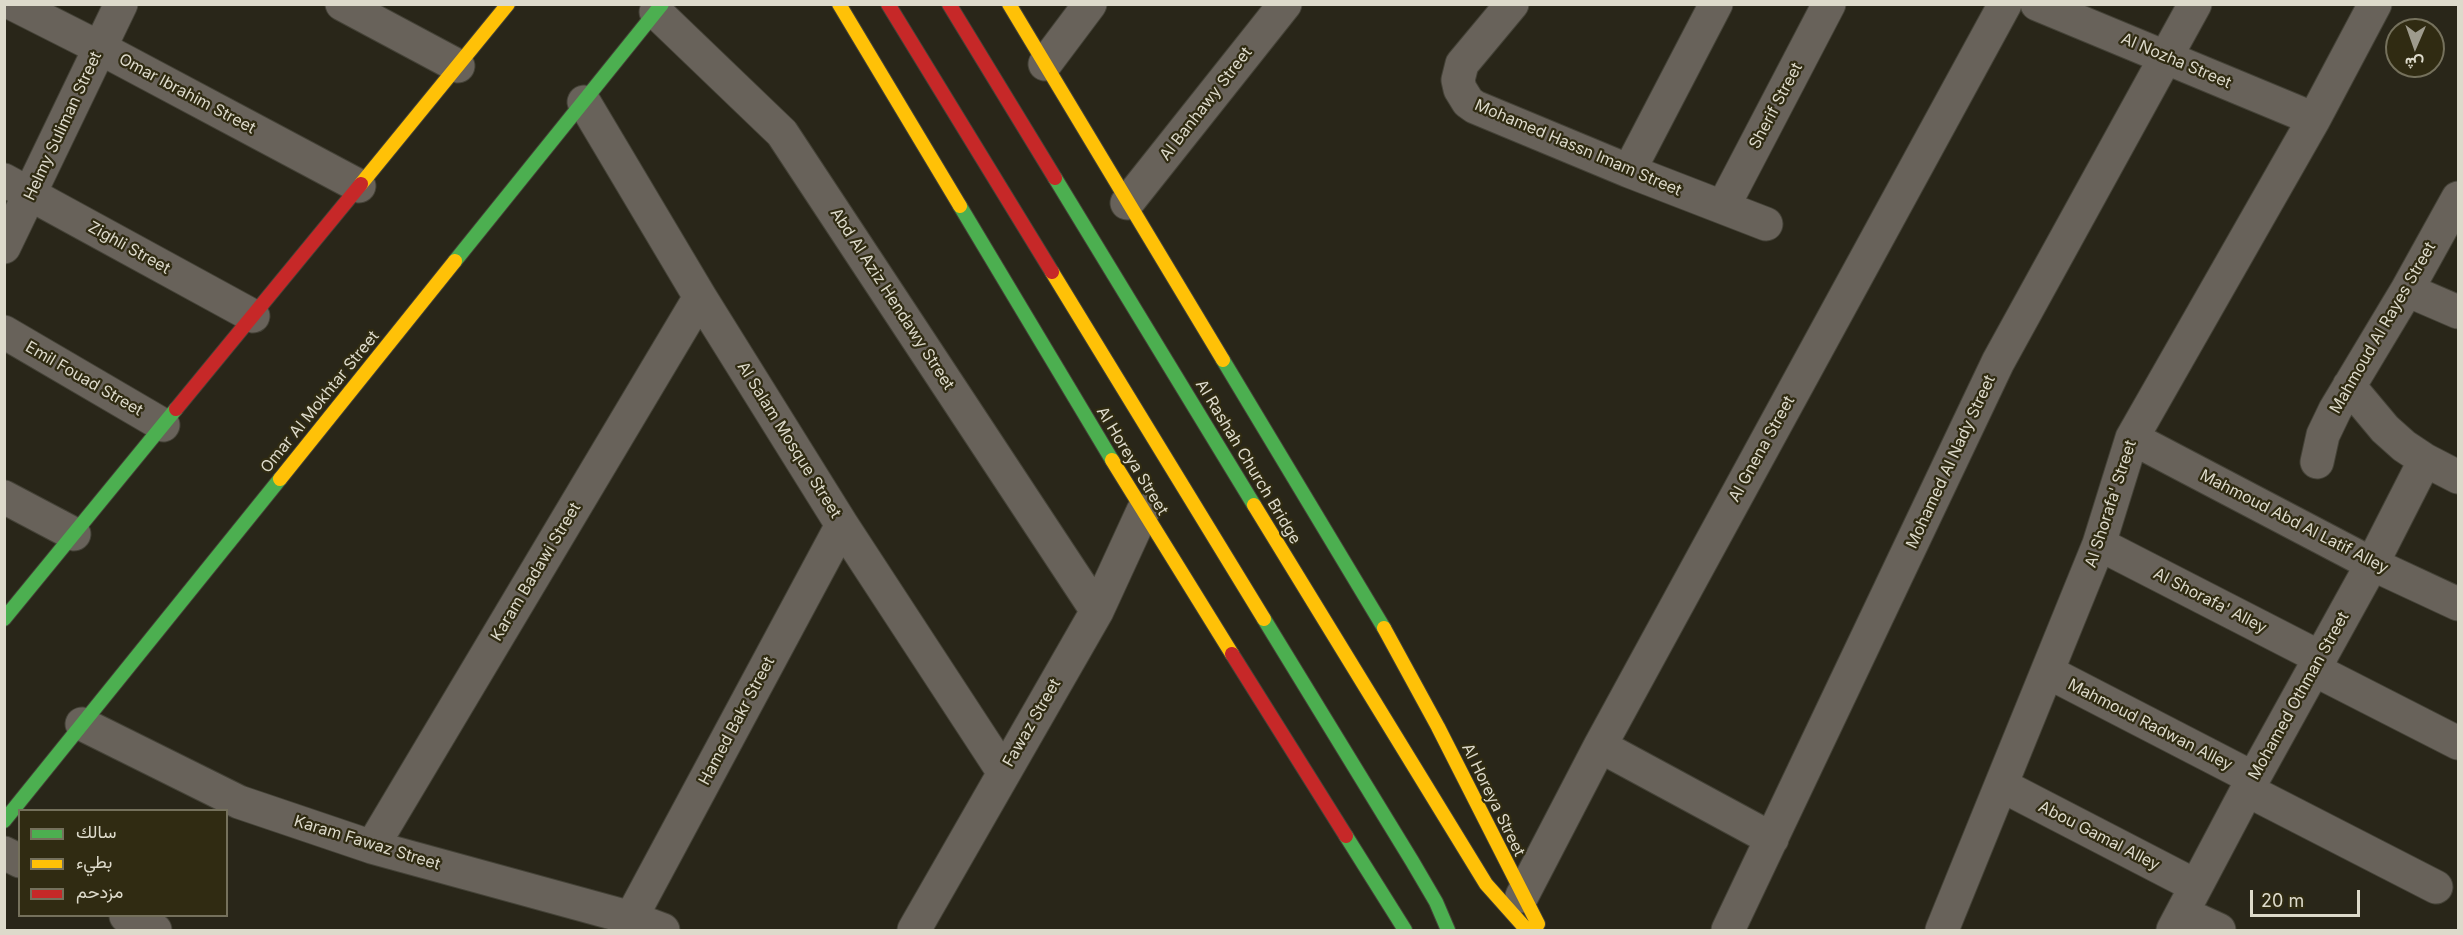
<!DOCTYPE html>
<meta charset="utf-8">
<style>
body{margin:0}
#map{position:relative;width:2463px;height:935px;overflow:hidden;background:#292619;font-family:Inter,Vazirmatn,sans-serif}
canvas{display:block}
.frame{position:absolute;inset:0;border:6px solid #dddacb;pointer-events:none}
.legend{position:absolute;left:18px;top:809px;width:210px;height:108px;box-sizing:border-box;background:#302b12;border:2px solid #75715c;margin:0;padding:8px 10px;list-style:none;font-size:18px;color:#dddacb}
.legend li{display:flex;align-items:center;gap:12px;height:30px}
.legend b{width:30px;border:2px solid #75715c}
.north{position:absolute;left:2385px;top:18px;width:60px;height:60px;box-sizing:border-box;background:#302b12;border:2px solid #75715c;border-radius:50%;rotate:182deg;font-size:16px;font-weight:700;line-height:24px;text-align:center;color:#dddacb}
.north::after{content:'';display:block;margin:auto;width:21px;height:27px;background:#9e9b8d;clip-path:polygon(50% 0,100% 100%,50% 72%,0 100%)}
.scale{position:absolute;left:2250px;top:890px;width:110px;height:27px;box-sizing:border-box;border:3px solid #dddacb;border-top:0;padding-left:8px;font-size:18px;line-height:21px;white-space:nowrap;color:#dddacb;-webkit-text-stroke:4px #302b12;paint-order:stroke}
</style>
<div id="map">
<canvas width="2463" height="935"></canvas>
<div class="frame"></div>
<ul class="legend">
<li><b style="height:8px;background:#4caf50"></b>سالك</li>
<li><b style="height:8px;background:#ffc107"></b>بطيء</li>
<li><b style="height:8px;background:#c62828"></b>مزدحم</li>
</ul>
<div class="north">ش</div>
<div class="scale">20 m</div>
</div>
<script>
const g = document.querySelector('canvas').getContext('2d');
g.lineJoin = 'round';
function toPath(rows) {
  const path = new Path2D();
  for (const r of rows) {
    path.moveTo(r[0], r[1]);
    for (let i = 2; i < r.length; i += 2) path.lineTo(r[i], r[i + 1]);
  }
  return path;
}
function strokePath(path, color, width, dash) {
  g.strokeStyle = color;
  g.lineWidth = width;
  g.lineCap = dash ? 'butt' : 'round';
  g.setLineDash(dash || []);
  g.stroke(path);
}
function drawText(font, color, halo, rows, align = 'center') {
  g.font = font + ' Inter,sans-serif';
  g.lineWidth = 4.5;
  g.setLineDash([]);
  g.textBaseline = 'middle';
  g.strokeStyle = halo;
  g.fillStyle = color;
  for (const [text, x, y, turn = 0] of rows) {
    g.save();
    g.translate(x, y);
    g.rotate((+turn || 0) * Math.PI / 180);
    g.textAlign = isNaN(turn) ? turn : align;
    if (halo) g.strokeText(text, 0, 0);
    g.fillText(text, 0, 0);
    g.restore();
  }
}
const street = toPath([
 [13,4,100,48,359,186],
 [342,4,458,66],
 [1512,4,1462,64,1458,80,1460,89,1468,102,1475,107,1629,171,1766,224],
 [2037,4,2314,119],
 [656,12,782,133,1097,611],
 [1045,64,1090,4],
 [584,102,700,297,842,525,1004,773],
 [1629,171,1716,4],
 [4,180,253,316],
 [1127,203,1285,4],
 [1723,207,1829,4],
 [4,247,121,4],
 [2407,290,2458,312],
 [4,332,163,425],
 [2349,386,2385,429,2404,446,2425,460,2458,477],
 [2132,438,2372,564,2458,604],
 [2317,462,2323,435,2335,410,2407,290,2458,198],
 [4,497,74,534],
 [2099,544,2321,658],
 [2315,670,2458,743],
 [2048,672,2253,778],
 [82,724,239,802,372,847,631,918,663,930],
 [1600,746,1772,839],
 [2001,785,2196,886],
 [2247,790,2436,887],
 [372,847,700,297],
 [4,853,20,861],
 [1522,896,1600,746,2005,4],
 [2182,913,2219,930],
 [126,916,155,930],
 [631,918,842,525],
 [914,930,1097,611,1143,511],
 [1728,930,1998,362,2195,4],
 [1942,930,2099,544,2132,438,2314,119,2375,4],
 [2173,930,2247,790,2372,564,2425,460]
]);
const fast = toPath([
 [1055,178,1254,505],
 [960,206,1112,460],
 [455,261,662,4],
 [1223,360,1384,628],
 [4,619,176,409],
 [1264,619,1412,861,1436,902,1448,930],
 [4,821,280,479],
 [1346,836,1405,930]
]);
const slow = toPath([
 [839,4,960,206],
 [1009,4,1223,360],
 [361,184,508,4],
 [1052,272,1264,619],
 [1112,460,1232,654],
 [280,479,455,261],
 [1254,505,1486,884,1527,930],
 [1384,628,1438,727,1538,924]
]);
const jam = toPath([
 [888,4,1052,272],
 [949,4,1055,178],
 [176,409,361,184],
 [1232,654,1346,836]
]);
strokePath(street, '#444237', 35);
strokePath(fast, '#444237', 16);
strokePath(slow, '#444237', 16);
strokePath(jam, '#444237', 16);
strokePath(street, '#68625a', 33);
strokePath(fast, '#4caf50', 14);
strokePath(slow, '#ffc107', 14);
strokePath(jam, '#c62828', 14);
drawText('16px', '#dddacb', '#302b12', [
 ["Al Nozha Street",2176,61,23],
 ["Omar Ibrahim Street",187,94,28],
 ["Al Banhawy Street",1206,104,-52],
 ["Sherif Street",1776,106,-62],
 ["Helmy Suliman Street",63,126,-65],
 ["Mohamed Hassn Imam Street",1578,148,23],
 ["Zighli Street",129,248,29],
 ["Abd Al Aziz Hendawy Street",892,299,57],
 ["Mahmoud Al Rayes Street",2383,328,-60],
 ["Emil Fouad Street",84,379,30],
 ["Omar Al Mokhtar Street",320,402,-51],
 ["Al Salam Mosque Street",789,440,58],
 ["Al Gnena Street",1762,449,-61],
 ["Al Horeya Street",1132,461,59],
 ["Al Rashah Church Bridge",1248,462,59],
 ["Mohamed Al Nady Street",1951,462,-65],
 ["Al Shorafa' Street",2111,504,-72],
 ["Mahmoud Abd Al Latif Alley",2294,522,27],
 ["Karam Badawi Street",536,572,-59],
 ["Al Shorafa' Alley",2210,601,27],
 ["Mohamed Othman Street",2299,696,-61],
 ["Hamed Bakr Street",737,721,-62],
 ["Fawaz Street",1032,723,-60],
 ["Mahmoud Radwan Alley",2150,725,27],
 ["Al Horeya Street",1493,800,64],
 ["Abou Gamal Alley",2099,836,27],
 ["Karam Fawaz Street",367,843,17]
]);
</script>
